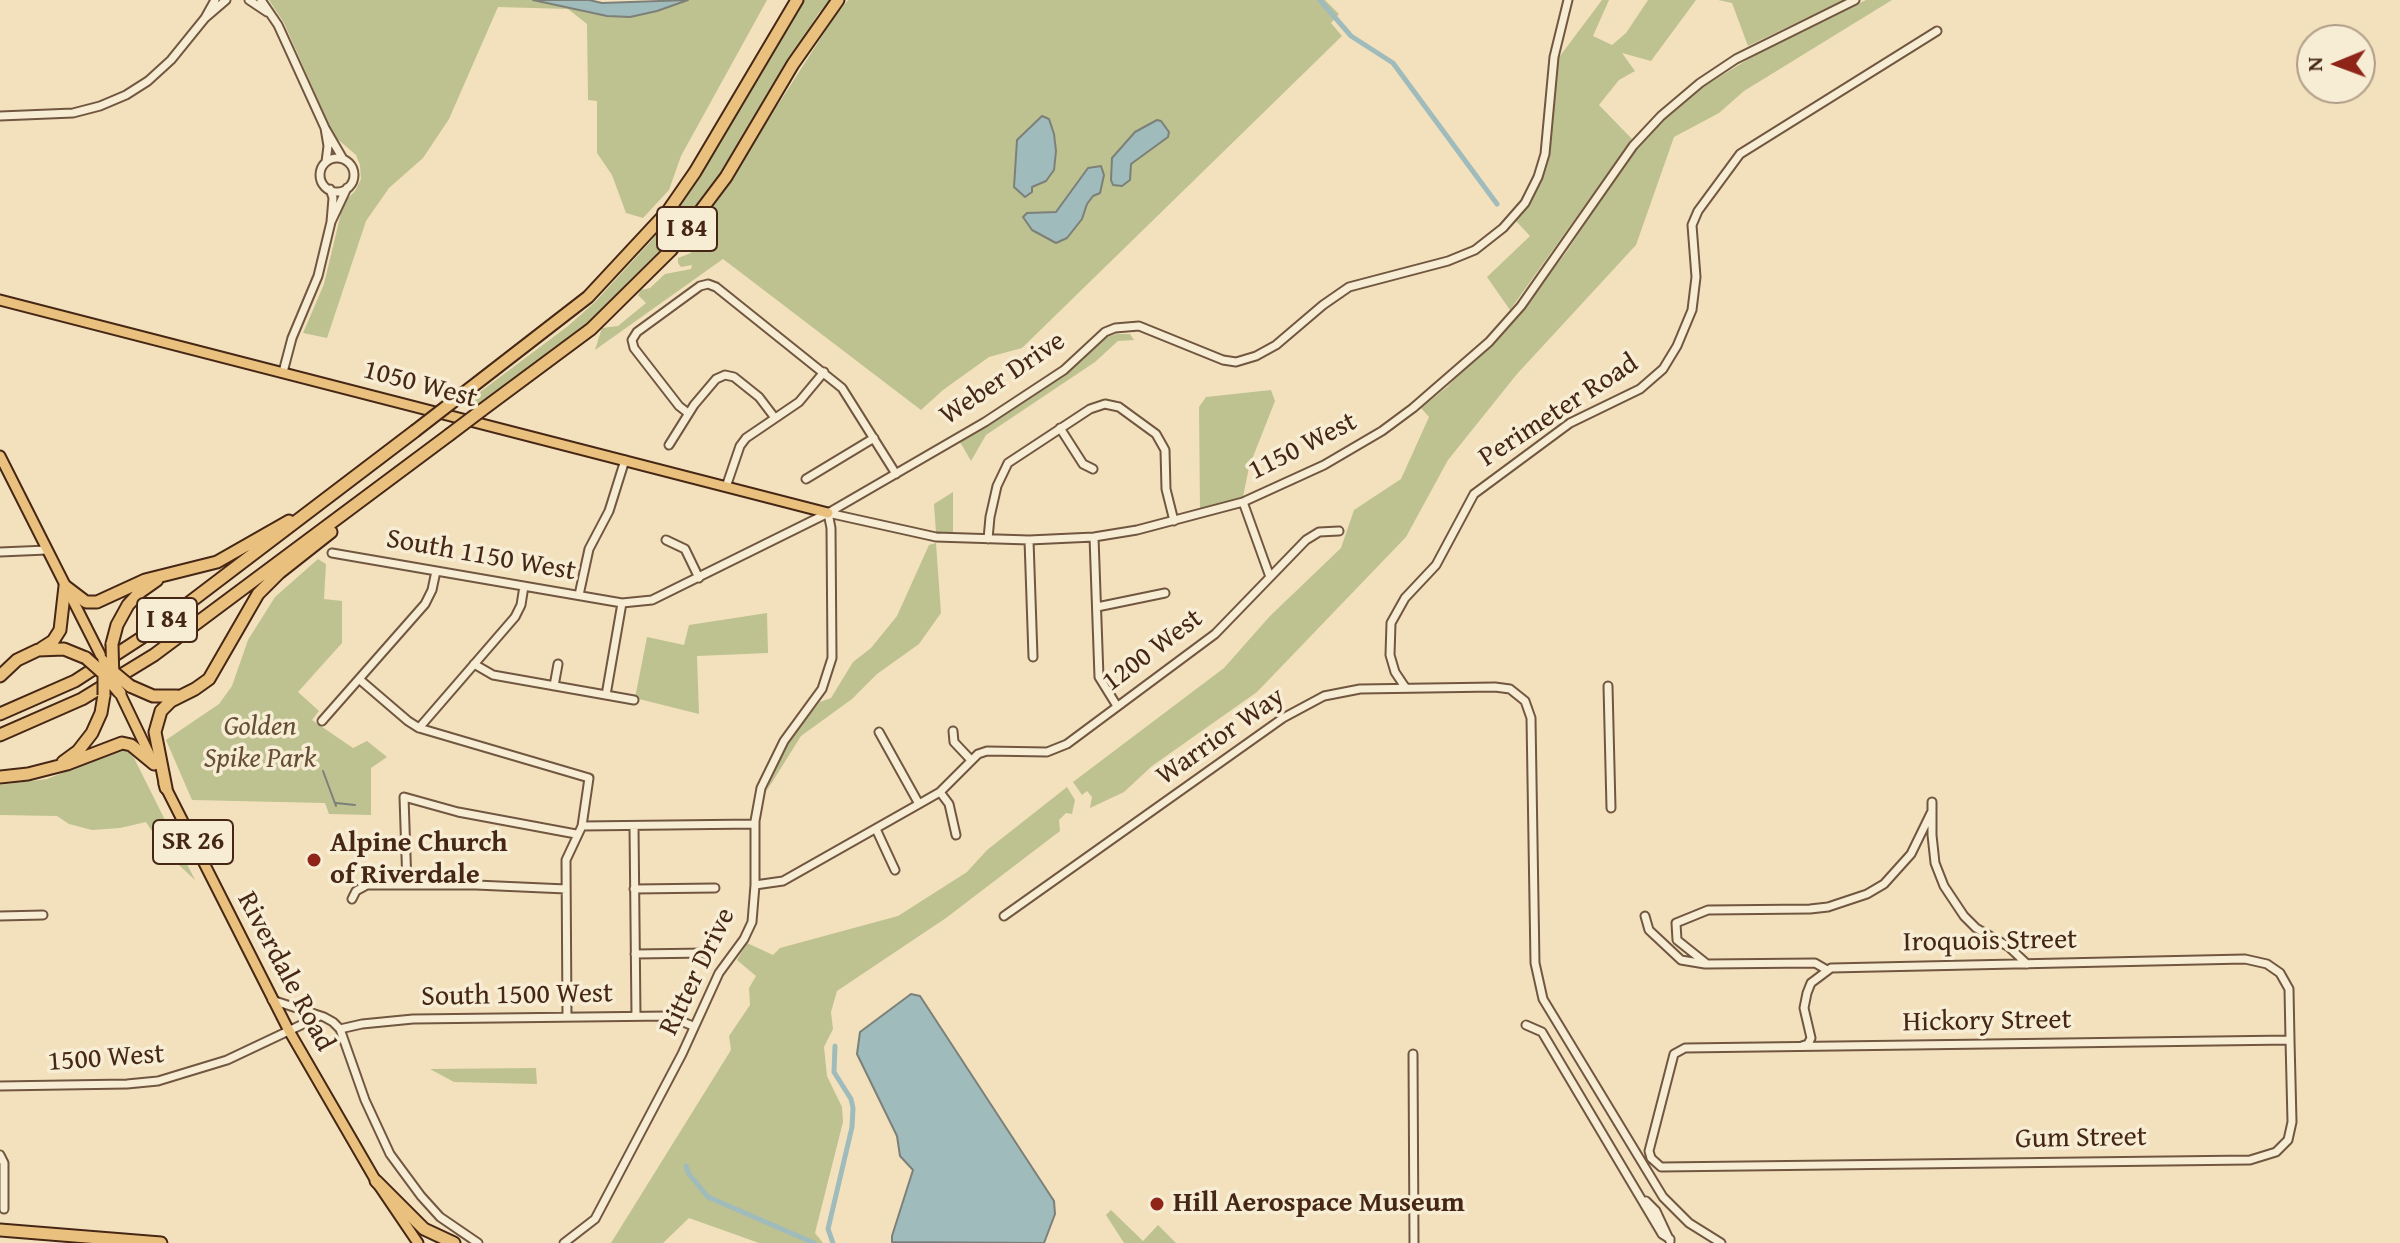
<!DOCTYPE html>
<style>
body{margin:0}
#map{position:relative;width:2400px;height:1243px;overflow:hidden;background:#f3e1bd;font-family:"Gentium Book Plus",serif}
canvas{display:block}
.north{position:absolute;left:2296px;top:24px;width:80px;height:80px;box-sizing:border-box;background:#f7ecd4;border:2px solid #b09d88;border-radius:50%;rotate:269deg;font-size:22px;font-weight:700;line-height:32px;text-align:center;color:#462716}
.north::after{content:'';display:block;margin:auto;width:28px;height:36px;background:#8f2418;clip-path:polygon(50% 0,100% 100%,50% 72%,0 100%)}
</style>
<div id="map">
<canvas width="2400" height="1243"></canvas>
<div class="north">N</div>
</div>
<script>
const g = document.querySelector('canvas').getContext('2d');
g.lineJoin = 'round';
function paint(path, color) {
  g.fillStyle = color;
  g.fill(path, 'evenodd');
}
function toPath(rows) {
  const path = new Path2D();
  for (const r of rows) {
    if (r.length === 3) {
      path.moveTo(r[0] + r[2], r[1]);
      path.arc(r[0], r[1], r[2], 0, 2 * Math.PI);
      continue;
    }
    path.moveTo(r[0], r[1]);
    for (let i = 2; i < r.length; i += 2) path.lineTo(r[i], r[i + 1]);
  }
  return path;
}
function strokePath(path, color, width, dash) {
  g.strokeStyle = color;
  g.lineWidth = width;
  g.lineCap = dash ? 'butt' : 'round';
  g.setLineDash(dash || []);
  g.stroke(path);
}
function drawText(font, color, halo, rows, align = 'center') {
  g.font = font + ' "Gentium Book Plus",serif';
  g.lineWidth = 7;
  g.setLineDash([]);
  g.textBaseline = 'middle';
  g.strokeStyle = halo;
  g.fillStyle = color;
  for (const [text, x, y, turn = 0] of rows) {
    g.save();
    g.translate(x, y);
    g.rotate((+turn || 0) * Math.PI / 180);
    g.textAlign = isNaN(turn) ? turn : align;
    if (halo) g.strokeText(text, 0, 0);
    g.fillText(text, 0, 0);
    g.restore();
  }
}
paint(toPath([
 [269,0,533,0,607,16,630,17,657,11,688,0,767,0,681,156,669,190,643,218,626,213,612,175,597,153,597,101,588,100,587,24,568,9,498,7,449,119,423,158,389,188,366,221,327,338,303,333,324,284,341,213,346,200,355,191,361,179,360,165,356,155,334,136,284,23],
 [802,0,830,0,818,14,720,176,693,215,663,251,606,309,478,407,464,404,568,326,594,303,653,239,686,194],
 [848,0,1325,0,1339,14,1331,23,1342,36,1022,348,989,357,943,390,921,410,723,259,595,350,602,328,618,326,646,303,638,295,641,290,650,288,665,274,691,269,692,265,681,267,678,263,678,258,691,253,692,234,734,173,833,19],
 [1602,0,1609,0,1593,36,1612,45,1626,33,1648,0,1696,0,1651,61,1622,53,1635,71,1619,80,1599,105,1632,139,1510,310,1487,277,1530,236,1516,221,1541,179,1549,153,1557,60],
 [1718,0,1844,0,1748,46,1732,3],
 [1866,0,1892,0,1744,91,1719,113,1674,137,1636,245,1517,374,1448,460,1406,537,1257,692,1152,766,1124,792,1090,808,1092,797,1087,791,1082,795,1073,782,1224,668,1270,616,1341,548,1354,510,1401,479,1429,417,1421,408,1447,387,1509,324,1565,254,1634,150,1663,118,1701,88,1770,46],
 [1116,334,1130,334,1134,340,1118,341,1095,362,986,435,971,461,960,442,1066,373,1104,338],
 [1271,390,1275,401,1249,467,1243,497,1200,510,1199,407,1206,397],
 [953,492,953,533,936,533,934,504],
 [936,543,941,613,919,644,877,674,852,699,801,736,766,792,789,738,820,702,831,698,853,662,871,648,897,616,929,545],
 [318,559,326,564,324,599,342,601,342,643,298,692,319,711,312,720,353,748,367,741,387,757,371,768,371,815,329,814,325,803,192,800,166,740,219,704,232,686,248,640,275,597],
 [767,613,768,653,697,656,699,714,635,698,647,637,684,645,689,625],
 [125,748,134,758,195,880,166,853,146,822,120,828,92,830,69,824,57,816,0,815,0,785,47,779],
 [1067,787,1075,800,1072,814,1066,813,1059,820,1060,831,946,918,837,991,831,1012,833,1029,824,1047,827,1076,842,1107,843,1122,815,1233,823,1243,759,1243,689,1218,663,1243,611,1243,731,1050,729,1036,750,1005,749,988,756,976,737,960,747,943,773,955,780,948,898,916,967,872,987,850],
 [536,1068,537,1084,454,1082,430,1069],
 [1111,1210,1143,1241,1158,1225,1176,1243,1124,1243,1106,1215]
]), '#bdc290');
const water = toPath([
 [533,0,589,0,602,3,688,0,657,11,630,17,607,16,533,0],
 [1042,116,1049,119,1054,134,1056,151,1054,170,1046,181,1032,187,1032,192,1025,197,1014,187,1017,140,1042,116],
 [1157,120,1161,121,1169,132,1168,137,1131,164,1130,180,1122,186,1113,185,1111,180,1112,158,1135,132,1157,120],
 [1101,166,1104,175,1100,193,1093,196,1087,204,1082,219,1067,238,1056,243,1032,230,1023,217,1027,213,1056,212,1088,168,1101,166],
 [911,994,920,996,1054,1201,1055,1214,1044,1243,892,1242,892,1236,913,1170,900,1156,897,1136,857,1054,860,1032,911,994]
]);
paint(water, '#a0bbbb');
strokePath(water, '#7c8079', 2);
strokePath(toPath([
 [323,771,336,806],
 [336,803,355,805]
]), '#7c8079', 2);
strokePath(toPath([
 [1320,0,1351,36,1393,63,1497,204],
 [686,1166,689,1174,708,1197,814,1243],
 [833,1243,828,1229,852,1127,853,1108,851,1099,834,1072,835,1046]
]), '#a0bbbb', 5);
const minor = toPath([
 [249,0,267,12],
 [261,0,278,25,325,128,343,159],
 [205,18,226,0],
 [0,116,73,113,100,106,126,95,148,81,171,60,205,18,215,0],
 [325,128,328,146,326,162],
 [337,175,17],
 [331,222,347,188],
 [283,372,292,338,318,276,331,222,333,198,330,189],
 [688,413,679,406,634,348,632,340,637,332,700,286,708,284,716,287,842,388,896,474],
 [1060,428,1083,464,1093,469],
 [669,445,694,405,716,379,725,375,734,377,759,397,775,418],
 [806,479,874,438],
 [726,487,740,446,746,438,799,402,824,372],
 [1243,502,1270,577],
 [828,513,936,537,1029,540,1094,537,1137,530,1243,502,1324,465,1382,431,1413,408,1489,342,1521,306,1633,146,1661,116,1700,83,1736,59,1855,0],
 [1094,537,1099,677,1117,706],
 [988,539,990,517,997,486,1008,463,1090,409,1105,404,1119,407,1156,434,1165,450,1166,489,1174,521],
 [666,540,685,549,699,578],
 [1029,540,1033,657],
 [0,552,47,550],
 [332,553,622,603,652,600,828,513,985,422,1064,370,1105,332,1115,328,1139,326,1223,360,1236,362,1256,356,1276,345,1323,305,1349,287,1448,261,1475,250,1503,228,1525,203,1538,177,1545,154,1554,57,1568,0],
 [579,595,589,549,609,511,625,460],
 [1097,607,1165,593],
 [474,664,493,675,634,700],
 [359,679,408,721,419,728,589,778,582,826,566,860,567,1017],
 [554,686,558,664],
 [1608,686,1611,808],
 [1405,687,1395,672,1390,655,1391,623,1405,598,1436,565,1474,494,1570,423,1640,389,1663,369,1677,346,1692,310,1696,277,1692,225,1698,211,1740,154,1937,31],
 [606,695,622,603],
 [322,721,425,604,432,590,436,571],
 [419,728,515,617,521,605,524,586],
 [953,731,954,742,971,760],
 [879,732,919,804],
 [940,792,949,804,956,835],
 [1932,802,1932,835,1935,863,1944,886,1964,916,1976,928,2009,947,2027,964],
 [582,826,755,824],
 [634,826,636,1016],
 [876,829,895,870],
 [407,885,404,797,458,812,576,834],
 [755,885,783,881,919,804,940,792,978,754,987,751,1047,752,1067,744,1215,634,1306,540,1319,532,1339,531],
 [634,889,715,888],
 [352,899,356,891,367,885,476,885,566,889],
 [0,916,43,915],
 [1004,916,1283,718,1324,696,1360,689,1495,687,1510,689,1525,701,1531,718,1535,963,1543,999,1663,1197,1689,1223,1721,1243],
 [1645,916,1649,930,1681,960,1705,964],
 [635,954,707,953],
 [1827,970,1815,963,1707,964,1677,940,1676,923,1708,910,1810,909,1828,907,1867,894,1884,884,1911,854,1932,811],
 [272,1000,324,1017,333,1022,340,1029,365,1100,390,1154,421,1196,440,1217,478,1243],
 [1526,1025,1542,1032,1662,1234,1670,1239],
 [340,1029,362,1024,413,1019,668,1016,693,1026],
 [1802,1046,1808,1044,1811,1038,1804,1008,1807,993,1811,983,1831,968,2245,959,2267,964,2280,973,2289,989,2290,1040,2292,1122,2288,1140,2276,1152,2250,1160,1661,1167,1651,1158,1649,1151,1674,1054,1685,1048,2290,1040],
 [1413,1054,1414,1243],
 [0,1086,127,1084,158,1081,227,1060,318,1017],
 [0,1155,4,1163,4,1209],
 [1646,1201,1656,1211,1670,1241],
 [564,1243,595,1219,682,1054,719,973,744,939,752,922,755,885,755,821,761,788,784,741,822,689,832,658,831,528,828,513]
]);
const major = toPath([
 [0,300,828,513],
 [0,456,103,660],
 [117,687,152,760],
 [164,784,288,1029,376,1181,418,1243]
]);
const highway = toPath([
 [455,400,588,297,668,211,695,172,797,0],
 [482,410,591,329,671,250,726,177,793,64,838,0],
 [65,586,86,602,97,602,145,580,217,562,289,521],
 [112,644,117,625,128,605,140,592,157,580],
 [42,648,53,641,60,630,65,586],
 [0,676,17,660,38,650,64,649,86,658],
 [130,686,153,696,177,696],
 [0,714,75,681,152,631,415,431],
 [0,735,82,699,154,655,449,435],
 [63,762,78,751,92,733,101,713,104,695],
 [0,777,28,774,67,764,122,743,131,745,154,764],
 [166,788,155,732,161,711,171,701,195,689,209,679,258,594,279,573,331,532],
 [376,1181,424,1229,454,1243],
 [0,1230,161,1243]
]);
strokePath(minor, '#715640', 11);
strokePath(major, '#462716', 13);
strokePath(highway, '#462716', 15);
strokePath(minor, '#f7ecd4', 7);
strokePath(major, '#eac07e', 9);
strokePath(highway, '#eac07e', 11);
const majorBridge = toPath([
 [103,660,111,678]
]);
const highwayBridge = toPath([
 [415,431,455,400],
 [449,435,482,410],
 [112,644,113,681],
 [86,658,104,674,120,693],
 [112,671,130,686],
 [104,674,104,695]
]);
strokePath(majorBridge, '#462716', 13, []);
strokePath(highwayBridge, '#462716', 15, []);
strokePath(majorBridge, '#eac07e', 9);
strokePath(highwayBridge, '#eac07e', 11);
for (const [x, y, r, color] of [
 [314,860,8,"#8f2418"],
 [1157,1204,8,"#8f2418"]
]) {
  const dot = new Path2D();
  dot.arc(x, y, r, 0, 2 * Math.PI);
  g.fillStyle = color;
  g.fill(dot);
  strokePath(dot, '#f7ecd4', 3);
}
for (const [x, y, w] of [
 [687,229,60],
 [167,620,60],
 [193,842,80]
]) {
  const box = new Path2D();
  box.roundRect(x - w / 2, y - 22, w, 44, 6);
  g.fillStyle = '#f7ecd4';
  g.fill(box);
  strokePath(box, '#462716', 2);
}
drawText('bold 26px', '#462716', null, [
 ["I 84",687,229],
 ["I 84",167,620],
 ["SR 26",193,842]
]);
drawText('28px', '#462716', '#f7ecd4', [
 ["Weber Drive",1003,379,-34],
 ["1050 West",420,385,15],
 ["Perimeter Road",1559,411,-33],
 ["1150 West",1303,447,-27],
 ["South 1150 West",481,556,10],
 ["1200 West",1153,651,-37],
 ["Warrior Way",1221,737,-35],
 ["Iroquois Street",1990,942,-1],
 ["Riverdale Road",285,972,62],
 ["Ritter Drive",698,972,-64],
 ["South 1500 West",517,996,-1],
 ["Hickory Street",1987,1022,-1],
 ["1500 West",106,1059,-4],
 ["Gum Street",2081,1139,-1]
]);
drawText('italic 28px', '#644e34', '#f7ecd4', [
 ["Golden",260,728],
 ["Spike Park",260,760]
]);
drawText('bold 28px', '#462716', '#f7ecd4', [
 ["Alpine Church",330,844],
 ["of Riverdale",330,876],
 ["Hill Aerospace Museum",1173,1204]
], 'left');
</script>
